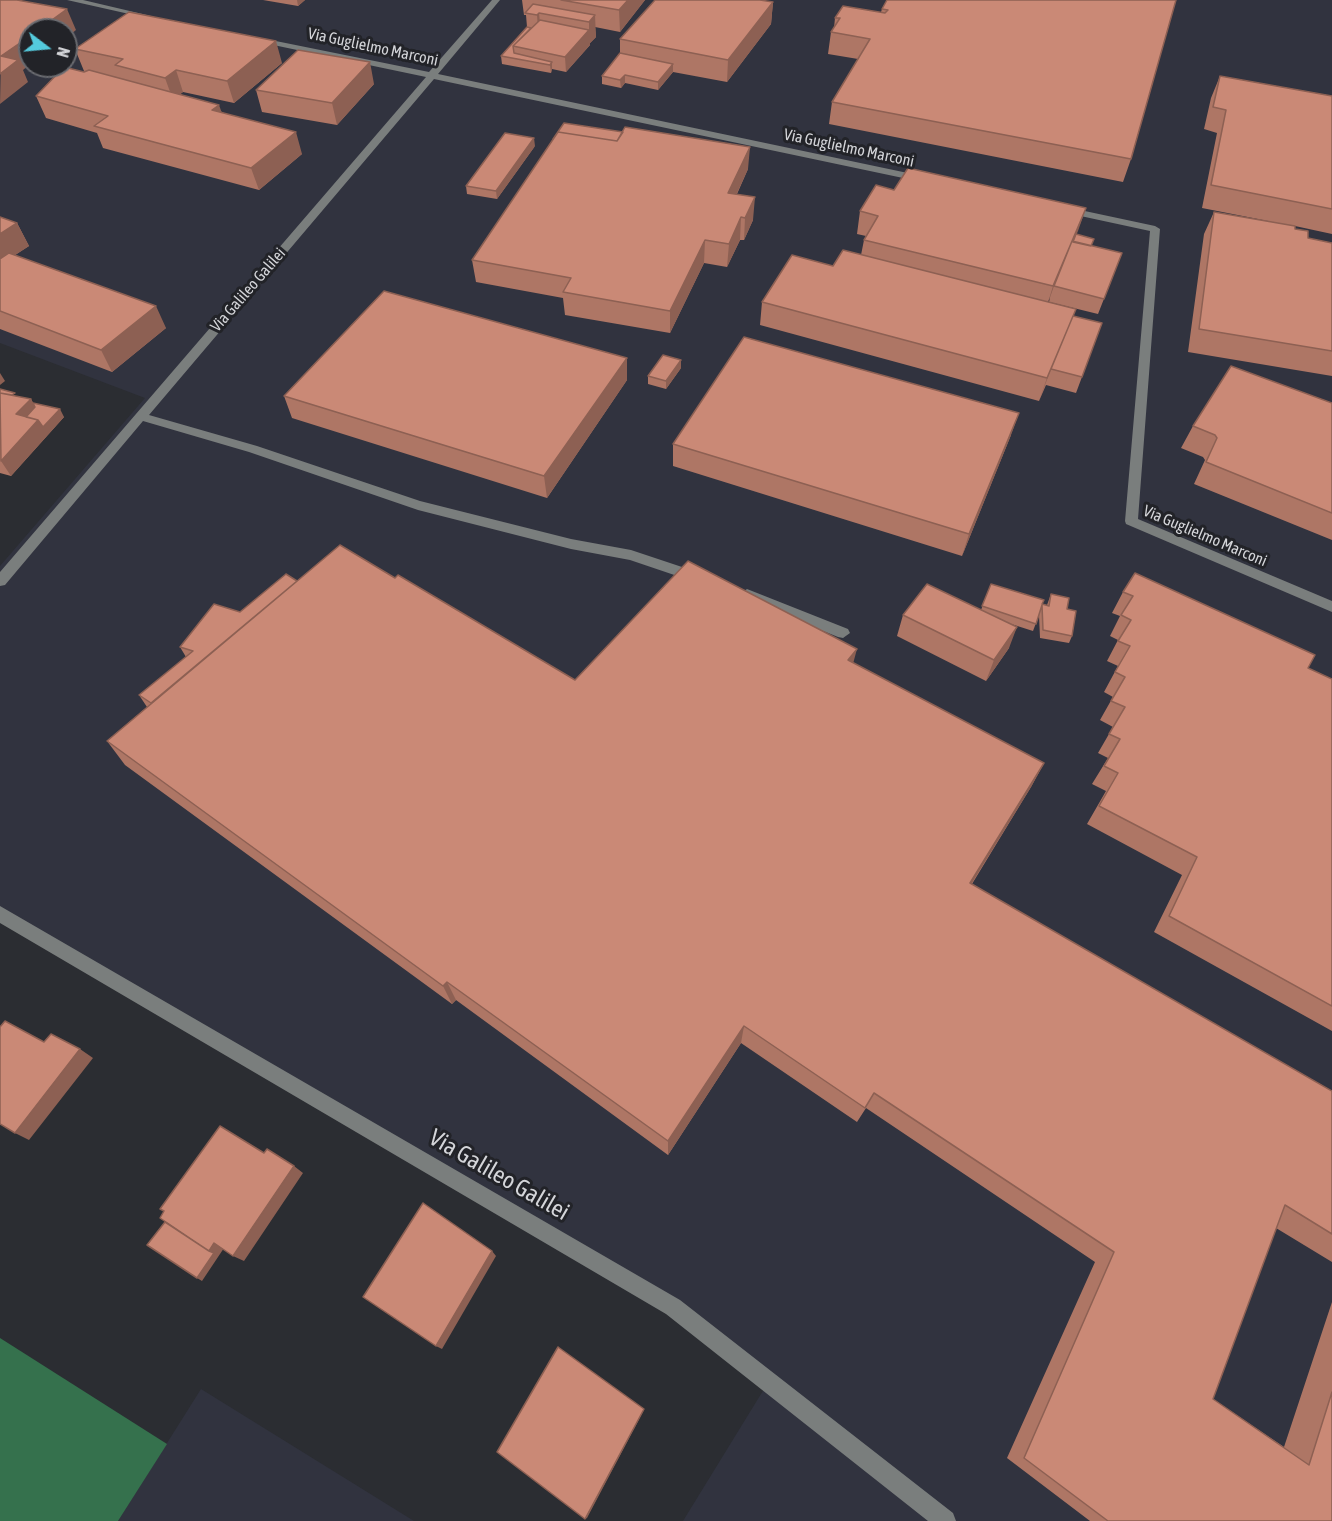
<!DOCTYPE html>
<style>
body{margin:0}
#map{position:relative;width:1332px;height:1521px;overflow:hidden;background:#2b2d32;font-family:"Asap Condensed",sans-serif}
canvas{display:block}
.north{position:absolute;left:18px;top:18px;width:60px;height:60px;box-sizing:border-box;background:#222328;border:2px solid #696a6f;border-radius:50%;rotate:106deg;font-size:16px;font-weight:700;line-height:24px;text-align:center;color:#d4d5d9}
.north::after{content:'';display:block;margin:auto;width:21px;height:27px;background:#54cadd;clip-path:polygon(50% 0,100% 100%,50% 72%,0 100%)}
</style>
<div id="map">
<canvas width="1332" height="1521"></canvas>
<div class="north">N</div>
</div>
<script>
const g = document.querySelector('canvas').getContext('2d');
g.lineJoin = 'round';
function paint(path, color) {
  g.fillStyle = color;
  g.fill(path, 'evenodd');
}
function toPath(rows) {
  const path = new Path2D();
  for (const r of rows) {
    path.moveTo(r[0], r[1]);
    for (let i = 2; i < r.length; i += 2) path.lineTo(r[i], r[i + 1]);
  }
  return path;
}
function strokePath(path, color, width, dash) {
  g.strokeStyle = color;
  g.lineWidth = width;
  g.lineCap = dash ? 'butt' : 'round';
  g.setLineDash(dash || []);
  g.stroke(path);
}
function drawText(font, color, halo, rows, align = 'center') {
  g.font = font + ' "Asap Condensed",sans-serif';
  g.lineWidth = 6;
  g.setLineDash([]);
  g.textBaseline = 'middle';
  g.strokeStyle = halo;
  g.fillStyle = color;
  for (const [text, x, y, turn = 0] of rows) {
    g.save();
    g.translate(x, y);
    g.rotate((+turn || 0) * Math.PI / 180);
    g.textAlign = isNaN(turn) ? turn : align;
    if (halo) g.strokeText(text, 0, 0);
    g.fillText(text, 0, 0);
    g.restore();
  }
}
paint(toPath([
 [0,0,1332,0,1332,1521,683,1521,769,1381,672,1304,0,907,0,566,145,398,0,343],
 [30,30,66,30,66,66,30,66],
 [201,1389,414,1521,118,1521]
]), '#31333f');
paint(toPath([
 [0,1338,167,1444,118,1521,0,1521]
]), '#35714d');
paint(toPath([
 [67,0,83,0,151,16,147,18,67,0],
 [492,0,500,0,438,74,922,176,927,179,922,182,434,79,149,415,257,446,420,501,571,539,631,550,703,574,705,578,703,582,698,583,630,560,571,549,418,510,249,452,143,421,5,585,0,586,0,572,426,77,259,42,256,41,256,37,429,72,492,0],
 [1066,207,1155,226,1160,229,1138,519,1332,601,1332,612,1126,524,1125,521,1150,231,1062,212,1061,210,1066,207],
 [747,589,848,629,850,633,843,638,838,637,742,598,740,594,747,589],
 [0,906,680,1300,953,1513,956,1521,928,1521,666,1314,0,923,0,906]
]), '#7a7e7d');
paint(toPath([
 [263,0,305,0,298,6],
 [522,0,645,0,620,32,595,27,596,37,590,43,590,45,566,72,552,69,551,73,502,64,501,56,527,27,526,15,524,15],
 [887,0,1131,159,1123,182,829,124,832,102,858,59,828,54,831,32,834,28,835,18,881,12,882,9],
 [773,2,771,24,727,82,673,72,658,90,625,83,621,88,602,84,602,76,620,53,620,39],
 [75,49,282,63,234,103,183,92,180,94,222,112,302,154,259,190,103,148,97,133,46,118,36,96,86,71,84,71],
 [1220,76,1332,96,1332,234,1295,226,1295,229,1308,238,1332,243,1332,376,1188,352,1204,234,1214,212,1273,222,1202,208,1217,133,1204,129,1211,98],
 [374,84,337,125,262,112,256,90],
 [535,146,497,199,467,194,466,186],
 [748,169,737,194,753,220,744,240,740,240,727,267,704,263,670,333,565,315,563,298,476,282,472,260],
 [860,211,1077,234,1092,246,1122,253,1098,314,1049,302,1050,297,1048,302,1073,316,1102,323,1076,393,1046,385,1039,401,760,325,762,302,833,266,861,255,864,240,866,236,857,234],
 [0,217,17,223,29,246,15,255,166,328,112,372,0,329],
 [681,368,666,389,648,384,648,376],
 [627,380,547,498,292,418,284,396],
 [0,389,17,397,31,399,33,403,64,417,11,476,0,473],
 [1332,403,1332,540,1194,484,1205,460,1203,457,1181,448,1193,426],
 [1011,435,962,556,673,466,673,444],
 [395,578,575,680,853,663,1044,763,1031,787,972,884,1332,1091,1332,1262,1276,1228,1213,1399,1284,1447,1332,1302,1332,1521,1090,1521,1007,1458,1095,1262,866,1108,857,1122,741,1043,668,1155,456,1000,452,1004,125,765,107,741,147,707,139,695,186,657,180,647,240,612,297,581],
 [991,584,1042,604,1047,605,1051,594,1067,609,1072,636,1069,643,1040,638,1039,615,1033,631,1011,624,1009,648,986,681,897,636,903,615,981,610],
 [1123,592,1308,668,1332,679,1332,1031,1154,932,1182,875,1087,824,1106,791,1092,784,1108,758,1098,753,1113,727,1100,720,1113,697,1104,692,1118,666,1107,661,1118,640,1110,636,1120,616,1112,613]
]), '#ae7665');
paint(toPath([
 [297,0,305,0,298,6],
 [628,0,645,0,620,32,619,10],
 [773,2,771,24,727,82,728,60],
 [67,9,76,30,66,38,66,30,38,30],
 [539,13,541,34,538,29,537,15],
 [595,15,596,37,590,43,590,45,566,72,565,57,589,30,589,22],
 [30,36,30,64,23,70,28,82,0,104,1,56],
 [276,41,282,63,234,103,227,81],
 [370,62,374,84,337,125,332,103],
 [552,62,552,69,551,73,550,65],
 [673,64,673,72,658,90,658,82],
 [176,70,183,92,173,100,165,78],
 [625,75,625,83,621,88,620,80],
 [219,105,227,127,212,110],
 [296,132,302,154,259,190,251,168],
 [534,138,535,146,497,199,496,191],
 [750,147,748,169,727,215,728,193],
 [755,197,753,220,744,240,745,218],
 [1086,208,1078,231,1054,286,1046,309,1053,286],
 [741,217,740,240,727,267,729,244],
 [17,223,29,246,0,265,0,234],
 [705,240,704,263,670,333,670,311],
 [156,306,166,328,112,372,101,350],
 [1076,309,1051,369,1039,401,1047,378],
 [627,358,627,380,547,498,544,476],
 [681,360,681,368,666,389,666,381],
 [0,373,5,381,0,385],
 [31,399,40,415,31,424,16,414],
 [60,409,64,417,11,476,1,461,38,420],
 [1019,413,1011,435,962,556,969,534],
 [1017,627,1009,648,986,681,994,660],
 [857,649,850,675,848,660],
 [1044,763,1031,787,959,904,970,883],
 [447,982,456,1000,452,1004,443,986],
 [744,1026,741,1043,668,1155,668,1141],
 [80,1049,93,1058,29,1140,15,1133],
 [294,1166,303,1173,244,1261,233,1256],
 [214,1243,224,1248,202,1281,197,1278,209,1251],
 [492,1251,496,1256,442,1349,436,1346],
 [644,1409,644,1410,587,1518,585,1519]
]), '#8d6053');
const building = toPath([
 [0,0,17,0,67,9,38,30,30,30,30,36,1,56,18,60,0,74,0,0],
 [561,0,628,0,619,10,561,0],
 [655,0,760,0,773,2,728,60,620,39,655,0],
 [887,0,1176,0,1131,159,832,102,870,39,831,32,840,18,835,18,843,6,885,13,888,10,882,9,887,0],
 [533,4,595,15,589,22,539,13,537,15,525,13,533,4],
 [129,12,276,41,227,81,176,70,165,78,115,65,123,59,75,49,129,12],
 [540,20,589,30,565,57,513,46,540,20],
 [527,27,531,28,513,46,514,53,552,62,550,65,501,56,527,27],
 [298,50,370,62,332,103,256,90,298,50],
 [620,53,673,64,658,82,625,75,620,80,602,76,620,53],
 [64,67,84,72,89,70,219,105,212,110,296,132,251,168,94,126,108,116,36,96,64,67],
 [1220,76,1332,96,1332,209,1211,185,1226,110,1213,107,1220,76],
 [564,123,623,132,617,141,558,132,553,139,564,123],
 [625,127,750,147,728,193,755,197,745,218,741,217,729,244,705,240,670,311,563,292,571,278,472,260,558,132,617,141,625,127],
 [505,133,534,138,496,191,466,186,505,133],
 [908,168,1086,208,1053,286,864,240,878,216,860,211,876,185,894,190,908,168],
 [1214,212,1295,226,1295,229,1308,231,1308,238,1332,243,1332,351,1199,329,1214,212],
 [0,217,17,223,0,234,0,217],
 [1076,234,1094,239,1091,246,1073,242,1076,234],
 [1072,241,1122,253,1104,299,1054,286,1072,241],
 [843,250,1076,309,1047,378,762,302,792,255,833,266,843,250],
 [9,253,156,306,101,350,0,311,0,259,9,253],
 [384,291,627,358,544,476,284,396,384,291],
 [1073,316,1102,323,1082,377,1051,369,1073,316],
 [744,337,1019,413,969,534,673,444,744,337],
 [663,355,681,360,666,381,648,376,663,355],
 [1231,366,1332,403,1332,513,1206,462,1217,438,1215,435,1193,426,1231,366],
 [0,389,15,393,12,395,0,393,0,389],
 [0,393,31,399,16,414,38,420,1,461,0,393],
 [33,403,60,409,43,427,38,420,26,417,35,407,33,403],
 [340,545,395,578,398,575,575,680,688,561,857,649,848,660,1044,763,970,883,1332,1091,1332,1234,1285,1205,1213,1399,1309,1465,1332,1392,1332,1521,1108,1521,1024,1458,1114,1252,874,1093,865,1108,744,1026,668,1141,447,982,443,986,107,741,340,545],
 [1135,573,1315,655,1308,668,1332,679,1332,1006,1169,916,1197,857,1099,806,1118,773,1104,766,1120,739,1109,734,1125,707,1111,701,1125,677,1115,672,1130,646,1118,641,1131,620,1121,615,1133,596,1123,592,1135,573],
 [286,574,297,581,151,703,139,695,193,651,180,647,214,604,240,612,286,574],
 [927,584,1017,627,994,660,903,615,927,584],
 [991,584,1044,600,1042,604,1049,606,1051,594,1069,598,1067,609,1076,611,1072,636,1043,630,1042,605,1036,624,982,606,991,584],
 [5,1021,44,1042,51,1034,80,1049,15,1133,0,1124,0,1027,5,1021],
 [220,1126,264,1153,267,1149,294,1166,233,1256,214,1243,209,1251,160,1218,164,1211,160,1209,220,1126],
 [423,1203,492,1251,436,1346,363,1297,423,1203],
 [165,1222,209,1251,214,1253,197,1278,147,1245,165,1222],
 [558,1347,644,1409,585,1519,497,1452,558,1347]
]);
paint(building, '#ca8976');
strokePath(building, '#8d6053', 1.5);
drawText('16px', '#d4d5d9', '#222328', [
 ["Via Guglielmo Marconi",373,47,12],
 ["Via Guglielmo Marconi",849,148,12],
 ["Via Galileo Galilei",248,290,-49],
 ["Via Guglielmo Marconi",1205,536,23]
]);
drawText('24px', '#d4d5d9', '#222328', [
 ["Via Galileo Galilei",499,1175,30]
]);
</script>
